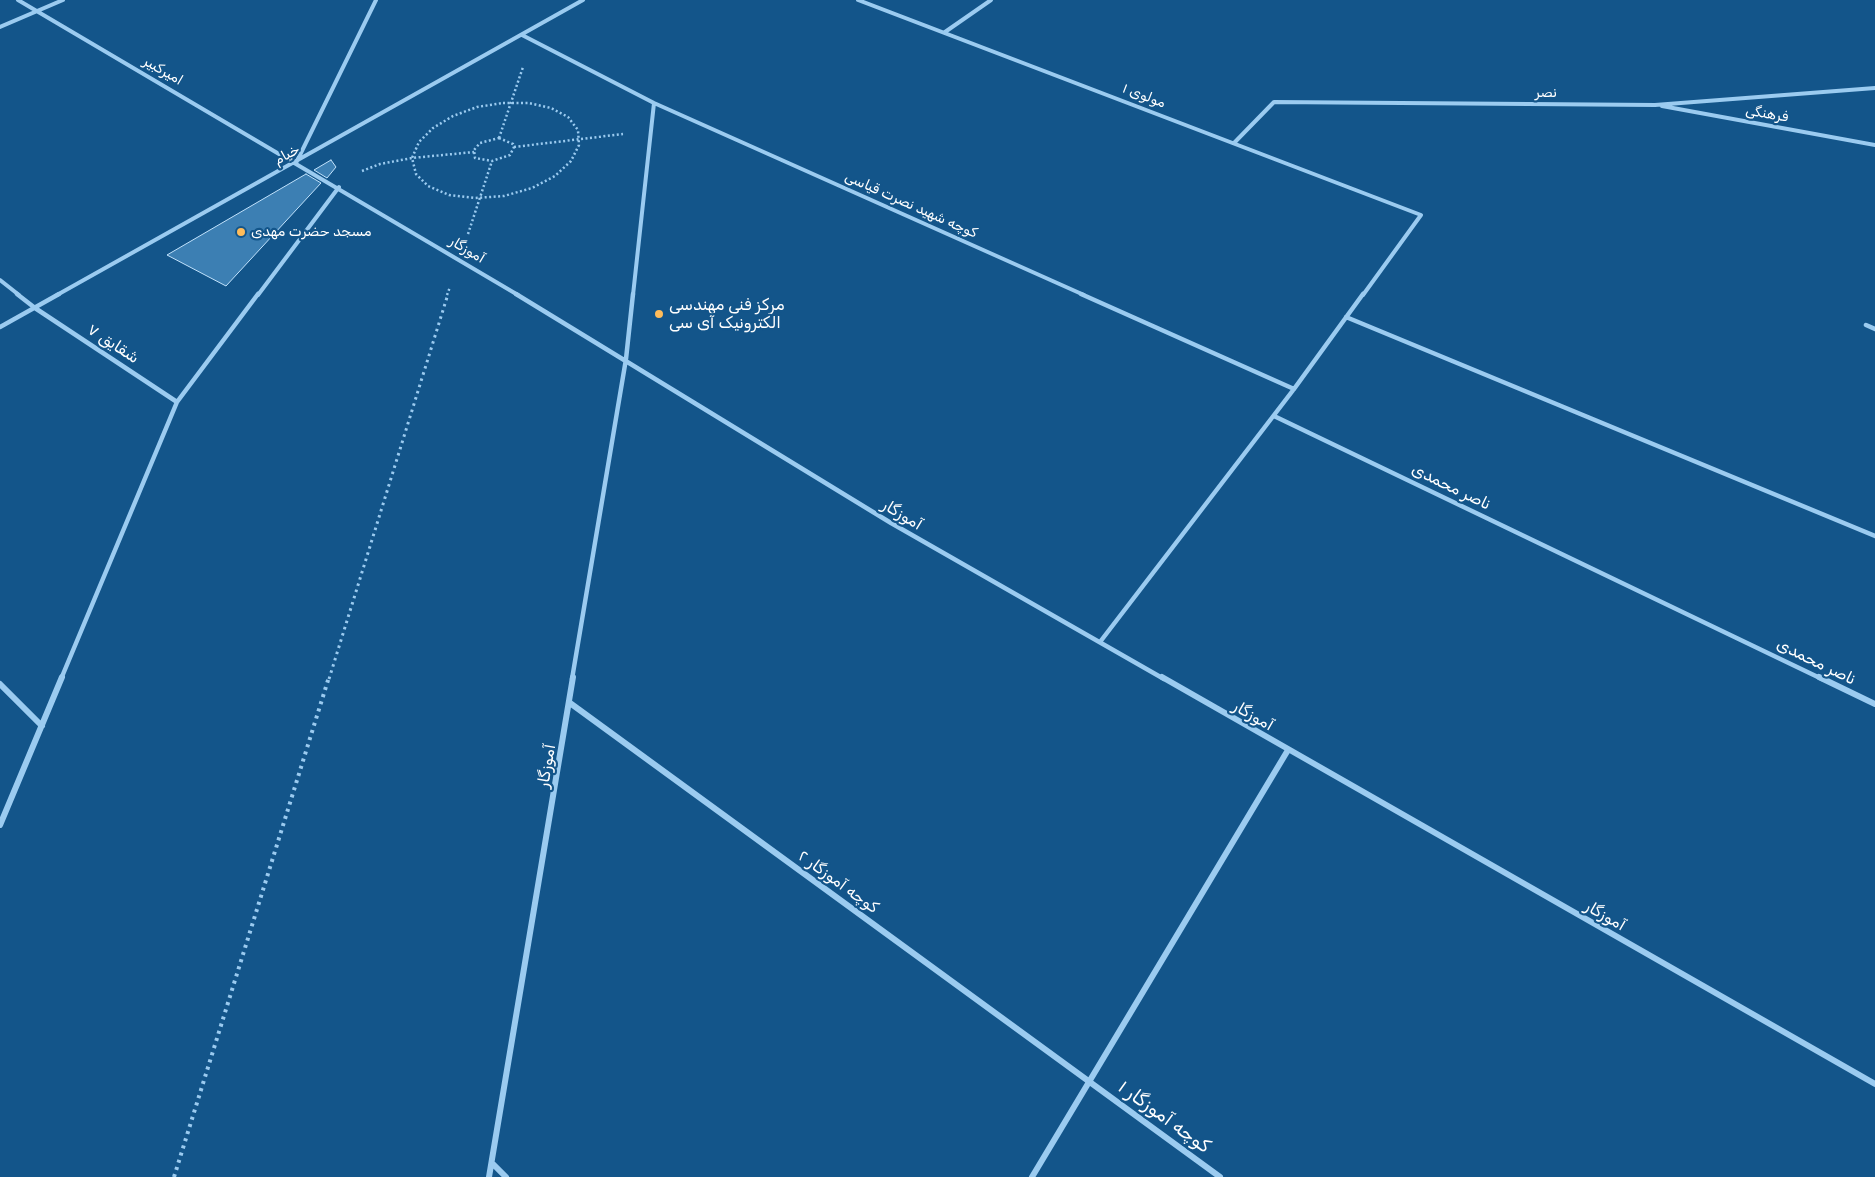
<!DOCTYPE html>
<meta charset="utf-8">
<style>
body{margin:0}
canvas{display:block;background:#13558a}
</style>
<canvas width="1875" height="1177"></canvas>
<script>
const g = document.querySelector('canvas').getContext('2d');
g.lineJoin = 'round';
function paint(path, color) {
  g.fillStyle = color;
  g.fill(path, 'evenodd');
}
function toPath(rows) {
  const path = new Path2D();
  for (const r of rows) {
    path.moveTo(r[0], r[1]);
    for (let i = 2; i < r.length; i += 2) path.lineTo(r[i], r[i + 1]);
  }
  return path;
}
function strokePath(path, color, width, dash) {
  g.strokeStyle = color;
  g.lineWidth = width;
  g.lineCap = dash ? 'butt' : 'round';
  g.setLineDash(dash || []);
  g.stroke(path);
}
function drawText(font, color, halo, rows, align = 'center') {
  g.font = font + ' Rubik,Vazirmatn,sans-serif';
  g.lineWidth = 4.5;
  g.setLineDash([]);
  g.textBaseline = 'middle';
  g.strokeStyle = halo;
  g.fillStyle = color;
  for (const [text, x, y, turn = 0] of rows) {
    g.save();
    g.translate(x, y);
    g.rotate((+turn || 0) * Math.PI / 180);
    g.textAlign = isNaN(turn) ? turn : align;
    if (halo) g.strokeText(text, 0, 0);
    g.fillText(text, 0, 0);
    g.restore();
  }
}
const building = toPath([
 [331,160,336,167,327,178,314,170,331,160],
 [306,174,321,183,226,286,167,255,306,174]
]);
paint(building, '#3c7fb3');
strokePath(building, '#c1e2fc', 1);
strokePath(toPath([
 [503,103,529,103,551,108,568,117,578,130,579,145,571,161,555,176,532,188,504,196,475,198,449,195,428,186,416,174,412,158,419,142,433,128,453,116,477,107,503,103],
 [499,138,523,67],
 [499,138,513,144,514,147,510,155,492,161,475,158,474,150,480,143,499,138],
 [514,147,623,134],
 [362,171,380,164,412,158,474,152],
 [468,234,492,161],
 [447,295,450,287]
]), '#9bcbf0', 2.5, [2, 2.5]);
strokePath(toPath([
 [329,679,448,294]
]), '#9bcbf0', 3, [2.5, 4]);
strokePath(toPath([
 [174,1177,329,677]
]), '#9bcbf0', 4, [3, 4.5]);
strokePath(toPath([
 [18,0,518,295],
 [858,0,1421,215,1363,295],
 [0,27,63,0],
 [945,32,991,0],
 [522,35,654,103,1084,295],
 [1662,106,1875,145],
 [1234,143,1274,102,1655,105,1875,88],
 [297,161,376,0],
 [0,280,19,295],
 [57,295,583,0],
 [258,295,339,187],
 [633,295,654,103]
]), '#9bcbf0', 4);
strokePath(toPath([
 [17,294,35,308,177,402],
 [516,294,891,523,1164,679],
 [1081,294,1294,389],
 [1346,317,1875,536],
 [1866,325,1875,329],
 [0,327,59,294],
 [1274,416,1822,679],
 [1100,642,1294,389,1363,294],
 [61,679,177,402,258,294],
 [572,679,626,359,633,294]
]), '#9bcbf0', 4.5);
strokePath(toPath([
 [1162,677,1875,1084],
 [1819,677,1875,704],
 [0,684,42,726],
 [570,703,1220,1177],
 [0,825,62,677],
 [492,1163,506,1177],
 [489,1177,573,677],
 [1032,1177,1288,750]
]), '#9bcbf0', 6);
for (const [x, y, r, color] of [
 [241,232,5,"#ffbc5a"],
 [659,314,5,"#ffbc5a"]
]) {
  const dot = new Path2D();
  dot.arc(x, y, r, 0, 2 * Math.PI);
  g.fillStyle = color;
  g.fill(dot);
  strokePath(dot, '#13558a', 2);
}
drawText('14px', '#fff', '#13558a', [
 ["امیرکبیر",163,71,30],
 ["نصر",1546,93],
 ["مولوی ۱",1144,96,21],
 ["فرهنگی",1767,114,10],
 ["خیام",287,155,-29],
 ["کوچه شهید نصرت قیاسی",911,205,24],
 ["آموزگار",467,250,31]
]);
drawText('14px', '#fff', '#13558a', [
 ["مسجد حضرت مهدی",251,232]
], 'left');
drawText('16px', '#fff', '#13558a', [
 ["مرکز فنی مهندسی",669,305],
 ["الکترونیک آی سی",669,323]
], 'left');
drawText('16px', '#fff', '#13558a', [
 ["شقایق ۷",113,344,33],
 ["ناصر محمدی",1451,487,26],
 ["آموزگار",902,515,31],
 ["ناصر محمدی",1816,662,26],
 ["آموزگار",1253,716,30],
 ["آموزگار",547,766,-80],
 ["کوچه آموزگار ۲",838,882,36],
 ["آموزگار",1605,916,30]
]);
drawText('19px', '#fff', '#13558a', [
 ["کوچه آموزگار ۱",1164,1117,36]
]);
</script>
